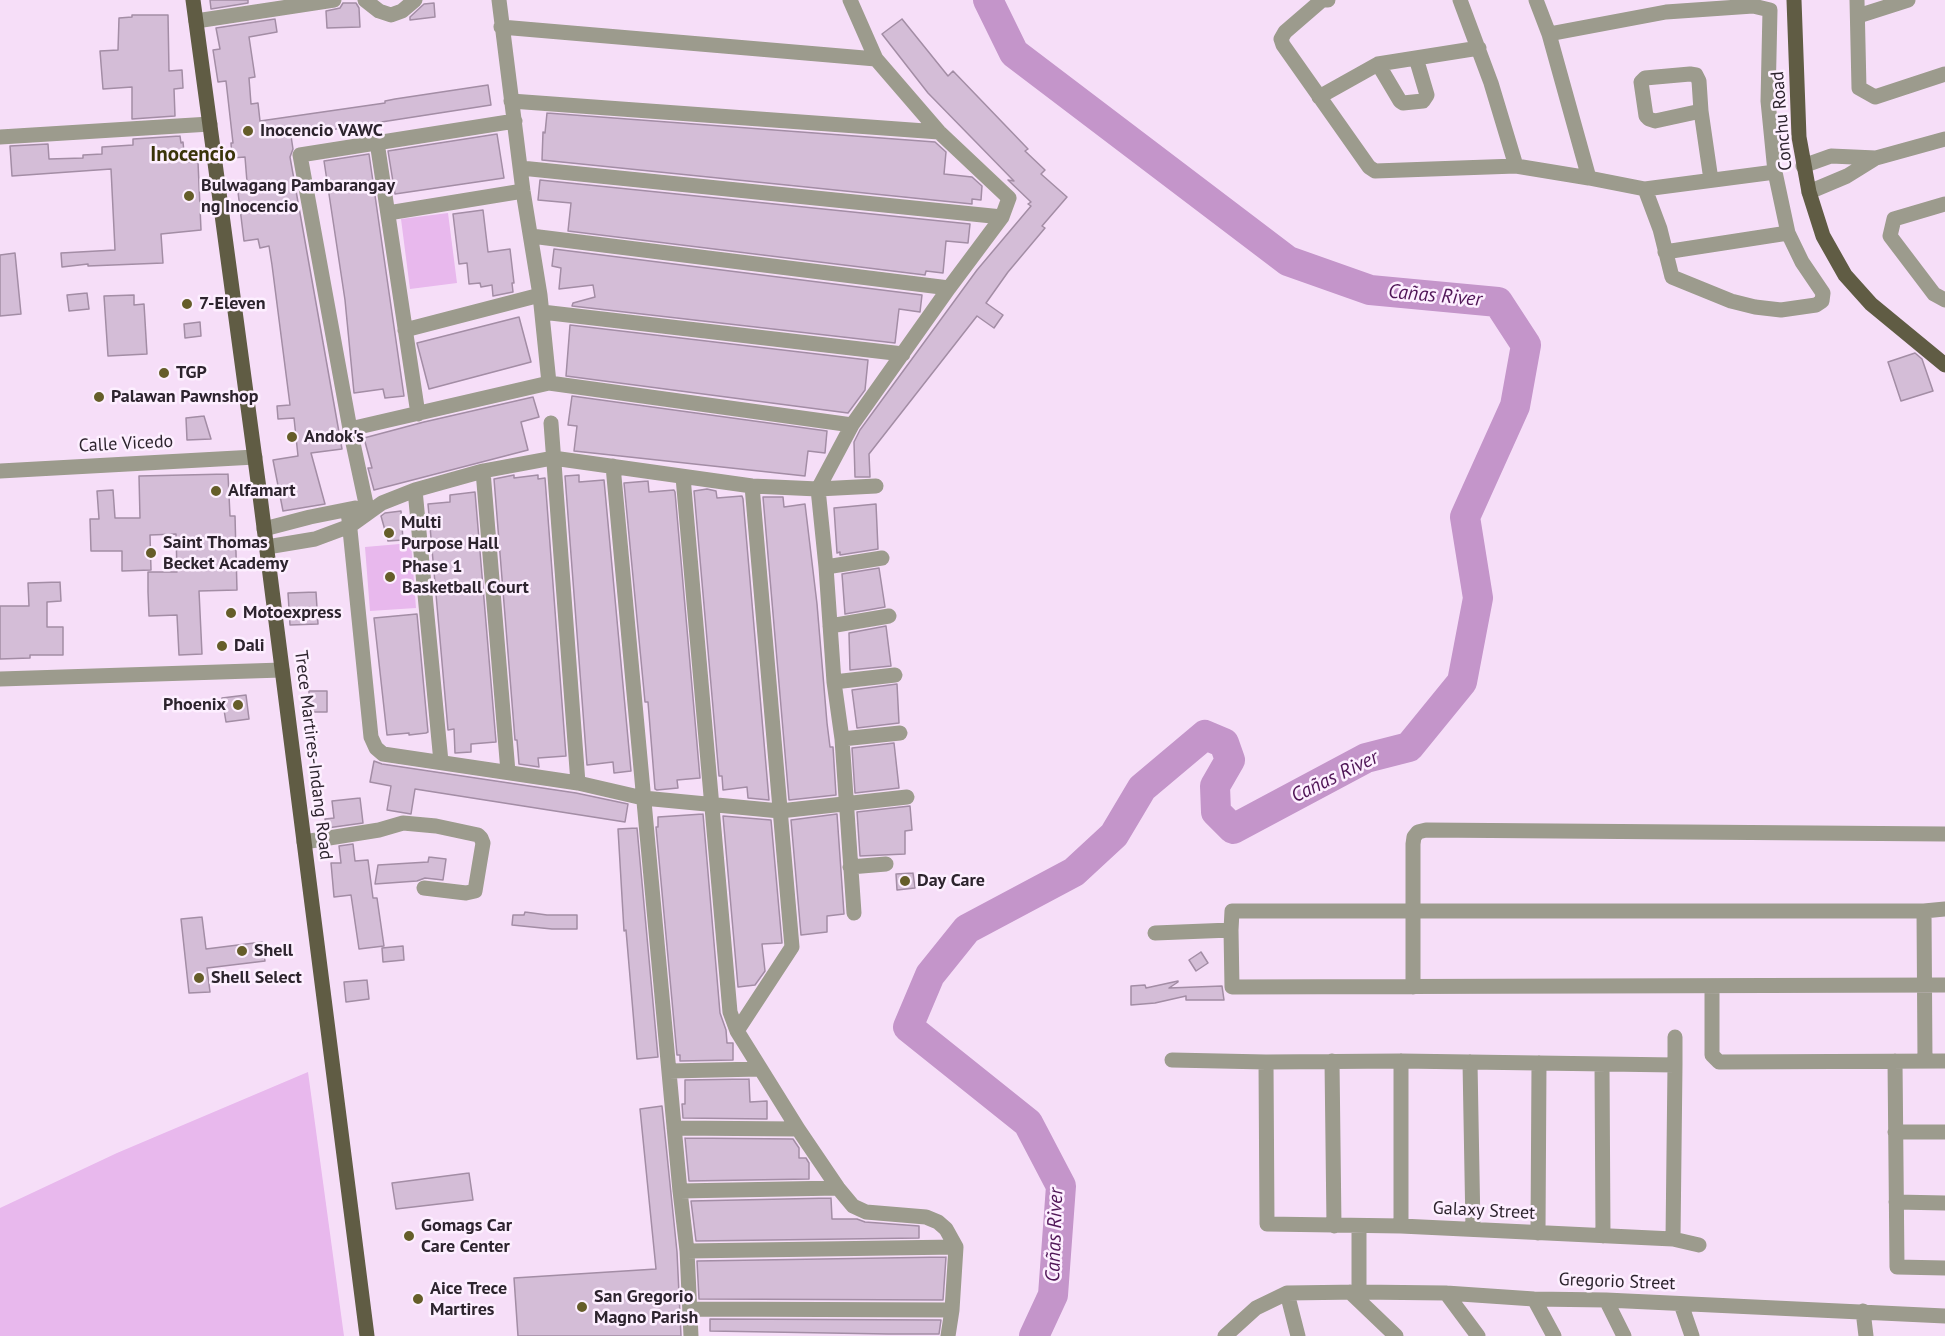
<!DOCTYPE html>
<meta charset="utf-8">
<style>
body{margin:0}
canvas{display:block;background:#f6def8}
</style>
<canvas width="1945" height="1336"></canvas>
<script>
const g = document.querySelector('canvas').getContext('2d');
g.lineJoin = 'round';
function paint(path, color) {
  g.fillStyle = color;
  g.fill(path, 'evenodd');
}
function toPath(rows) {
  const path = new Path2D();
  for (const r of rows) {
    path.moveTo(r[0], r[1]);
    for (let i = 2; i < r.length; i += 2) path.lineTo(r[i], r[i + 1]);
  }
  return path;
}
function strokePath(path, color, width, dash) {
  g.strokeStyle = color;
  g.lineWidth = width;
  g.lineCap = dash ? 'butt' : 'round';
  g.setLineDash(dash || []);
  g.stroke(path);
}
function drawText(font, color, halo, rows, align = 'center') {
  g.font = font + ' "PT Sans",sans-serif';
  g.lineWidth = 5;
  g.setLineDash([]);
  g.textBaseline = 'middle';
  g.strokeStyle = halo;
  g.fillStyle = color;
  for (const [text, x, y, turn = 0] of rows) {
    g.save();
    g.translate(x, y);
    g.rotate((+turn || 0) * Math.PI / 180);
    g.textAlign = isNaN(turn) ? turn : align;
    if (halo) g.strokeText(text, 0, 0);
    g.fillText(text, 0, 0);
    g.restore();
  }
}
paint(toPath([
 [448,213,457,283,410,289,401,219],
 [411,543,416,608,370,611,365,547],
 [308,1072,344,1336,0,1336,0,1208,117,1153]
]), '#e8b8ed');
strokePath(toPath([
 [988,0,1014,53,1288,261,1370,290,1498,302,1526,345,1515,406,1465,517,1478,598,1462,682,1409,747,1366,758,1233,829,1216,812,1215,786,1230,760,1224,743,1205,735,1142,788,1114,835,1074,872,967,929,930,975,908,1027,1028,1123,1061,1186,1053,1295,1034,1336]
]), '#c495ca', 30);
const building = toPath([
 [210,0,248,0,248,3,211,9,210,0],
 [343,3,356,3,359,8,360,27,327,28,326,11,340,8,343,3],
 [434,3,435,17,410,20,410,17,424,4,434,3],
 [132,15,168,15,169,71,182,70,183,88,174,89,175,116,132,119,132,87,103,89,100,51,118,50,119,18,132,17,132,15],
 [275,19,277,32,249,37,255,77,249,78,251,104,258,103,260,121,385,103,385,101,395,99,488,85,491,105,291,136,293,149,290,157,342,449,311,453,325,504,283,511,273,460,298,456,294,418,278,419,277,406,290,405,272,265,269,246,260,248,258,239,244,241,237,184,247,182,245,157,232,158,231,143,233,143,226,81,218,82,213,50,220,49,216,28,275,19],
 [902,19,948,76,953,71,1028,149,1025,151,1045,170,1041,174,1067,197,1042,226,1045,228,1008,272,986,303,1003,315,994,328,977,316,869,454,870,477,855,477,854,442,860,430,977,270,1031,206,1028,204,1031,202,1008,180,1014,181,928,93,882,34,902,19],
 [547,113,935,142,946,152,944,174,972,177,982,186,981,200,972,199,972,204,542,160,543,132,545,133,547,113],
 [497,134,504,178,395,194,388,151,497,134],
 [180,136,181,143,183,142,185,162,198,162,201,230,161,234,163,263,88,266,88,264,62,267,61,253,115,250,111,169,12,176,10,146,48,144,49,159,83,158,83,155,102,154,102,147,133,145,133,139,180,136],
 [369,154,404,396,385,398,383,389,354,393,345,300,324,161,369,154],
 [540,180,970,224,968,243,946,241,943,273,926,271,925,275,568,231,571,203,538,200,540,180],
 [483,210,488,252,510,249,514,283,512,283,513,292,493,296,492,285,481,287,480,283,469,284,467,263,459,264,453,214,483,210],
 [554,249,922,295,920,312,899,309,895,343,572,306,573,303,595,297,593,285,559,289,561,268,552,266,554,249],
 [15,253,21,314,0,316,0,255,15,253],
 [87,293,89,309,69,311,67,295,87,293],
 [134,295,134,305,144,304,147,354,108,356,104,296,134,295],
 [519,317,531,362,429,389,417,343,519,317],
 [200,322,201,336,185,338,184,324,200,322],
 [570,325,868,360,865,390,848,413,566,376,570,325],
 [1915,353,1922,359,1933,391,1901,401,1888,362,1915,353],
 [572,396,827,431,825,453,808,451,805,476,574,451,577,426,568,425,572,396],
 [533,397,539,417,521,422,528,450,374,490,368,468,372,468,364,438,424,422,533,397],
 [204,416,211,439,187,440,186,418,204,416],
 [228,474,230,516,235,516,237,590,199,591,202,654,179,655,177,615,149,616,148,592,148,572,177,572,176,534,150,535,151,570,122,571,122,551,91,551,90,519,99,519,97,491,113,490,115,518,140,518,139,476,228,474],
 [514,475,514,478,538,475,538,479,545,478,566,756,538,758,539,767,519,764,517,740,515,740,494,479,514,475],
 [579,475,579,482,604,480,631,771,614,773,613,762,587,765,565,476,579,475],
 [648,481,649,492,674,490,675,492,700,778,677,780,678,788,657,790,655,789,648,702,645,702,624,483,648,481],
 [707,489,716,491,717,498,742,496,743,499,769,800,748,798,747,787,723,790,722,776,719,776,694,491,707,489],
 [475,492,496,742,471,744,471,752,455,753,454,729,448,730,428,504,450,502,450,495,475,492],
 [763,497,783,497,784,507,805,504,817,604,827,723,830,747,833,747,836,795,789,800,763,497],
 [876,504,878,549,840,555,840,552,837,553,834,508,876,504],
 [401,511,403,540,388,541,381,516,385,513,401,511],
 [879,568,885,607,845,614,842,574,879,568],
 [60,582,61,601,47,602,47,627,63,627,63,655,30,655,30,658,0,659,0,606,29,606,28,583,60,582],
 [316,592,318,624,290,625,288,593,316,592],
 [417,614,428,732,426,733,409,735,409,733,387,735,374,618,417,614],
 [886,626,891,666,850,670,849,633,886,626],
 [897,684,899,723,857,728,852,690,897,684],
 [309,691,327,691,327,712,309,712,309,691],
 [246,695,249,719,226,722,222,698,246,695],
 [894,743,899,788,855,793,852,748,894,743],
 [374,761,382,764,576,793,628,804,625,822,415,789,411,814,387,810,391,786,370,782,374,761],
 [360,798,363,823,327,828,325,819,334,818,332,801,360,798],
 [910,806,912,830,905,831,905,854,860,856,857,812,910,806],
 [703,814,720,1013,726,1030,727,1043,733,1043,733,1060,680,1061,680,1055,677,1055,656,827,658,827,658,817,703,814],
 [837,814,844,914,827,916,827,932,801,935,791,820,837,814],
 [723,816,771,820,782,943,762,944,765,971,755,985,738,987,723,816],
 [637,828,658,1057,637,1059,626,930,624,931,618,829,637,828],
 [353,844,355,861,368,860,373,898,377,898,384,946,359,949,351,895,334,897,331,863,341,863,339,846,353,844],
 [429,857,446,859,443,880,425,878,417,881,375,884,378,865,428,862,429,857],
 [913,873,915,888,897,890,896,874,913,873],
 [525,912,547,915,577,915,577,929,552,929,512,925,513,915,524,915,525,912],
 [202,917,206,949,262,942,265,961,207,968,210,992,189,993,181,919,202,917],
 [403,946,404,960,383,962,382,948,403,946],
 [1201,952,1208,963,1196,971,1189,960,1201,952],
 [367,980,369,999,346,1002,344,982,367,980],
 [1178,981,1178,982,1169,988,1222,986,1224,1000,1186,1000,1186,996,1155,1003,1131,1005,1131,986,1145,985,1146,988,1178,981],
 [749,1079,750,1102,767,1101,767,1119,683,1118,682,1104,685,1104,685,1080,749,1079],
 [662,1106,677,1252,681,1336,518,1336,514,1278,656,1269,640,1109,662,1106],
 [685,1138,793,1139,799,1148,799,1158,806,1158,809,1163,809,1179,689,1181,685,1138],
 [469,1173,473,1200,396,1209,392,1183,469,1173],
 [831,1198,832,1219,857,1219,865,1222,919,1226,919,1238,696,1241,691,1201,831,1198],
 [946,1257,943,1300,699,1299,697,1261,946,1257],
 [710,1319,941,1320,939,1334,888,1334,710,1331,710,1319]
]);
paint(building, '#d4bdd7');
strokePath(building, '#a38da5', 1.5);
strokePath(toPath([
 [365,0,379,11,391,15,402,11,415,0],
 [499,0,523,191,540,295,549,383],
 [850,0,876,59,939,132,1009,198,1002,217,949,288,852,425,818,489,826,567,834,682,842,739,854,913],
 [1328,0,1322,0,1285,32,1281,39,1283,45,1369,167,1375,171,1516,166,1589,178],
 [1460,0,1491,83,1516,166],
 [1536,0,1549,34,1589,178,1645,189,1660,229,1672,277,1731,301,1755,307,1781,310,1816,305,1822,301,1823,293,1802,262,1788,233,1775,172,1768,101,1770,10,1753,6,1666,12,1549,34],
 [1857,0,1859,88,1875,97,1945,74],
 [1858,16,1908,0],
 [196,21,334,0],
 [501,27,876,59],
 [1378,64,1400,101,1403,103,1423,101,1427,95,1416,58],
 [1319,97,1378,64,1479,48],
 [511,101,939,132],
 [1701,111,1655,121,1649,119,1646,116,1641,82,1645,78,1690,74,1696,75,1699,81,1701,111,1711,180],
 [0,137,210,124],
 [377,142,418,414],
 [1803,166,1831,156,1876,158],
 [521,168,1002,217],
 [1645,189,1775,172],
 [1809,192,1847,176,1876,158,1945,139],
 [1945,204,1894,219,1890,236,1934,294,1945,300],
 [388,213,523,191],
 [531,236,949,288],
 [1665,252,1788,233],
 [542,312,903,354],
 [405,330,540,295],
 [551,423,578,783],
 [350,429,549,383,852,425],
 [613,466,680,1191,687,1251,691,1336],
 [0,471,255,457],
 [483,471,508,772],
 [683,477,730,1012,737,1031,798,1129,838,1188,853,1206,866,1212,926,1217,938,1222,946,1229,956,1247,952,1310,948,1336],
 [415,490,441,762],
 [348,510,371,737,376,748,383,754,578,783,643,798,780,811,907,797],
 [368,513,350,429,300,155,515,121],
 [264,529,310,517,355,508],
 [267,547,315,539,350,526,382,503,415,490,483,471,553,458,752,486,818,489,876,486],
 [826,567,882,558],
 [830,626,889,616],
 [0,679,282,670],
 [834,682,895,675],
 [842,739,900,733],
 [304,842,379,830,403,823,436,826,478,835,481,838,483,843,475,891,466,893,424,888],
 [850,867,886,864],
 [1945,909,1924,911,1232,911,1231,930,1232,987,1945,985],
 [1924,911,1925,1061],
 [1155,933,1231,930],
 [1712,986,1712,1055,1719,1062,1945,1061],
 [1413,987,1413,844,1414,837,1418,832,1426,830,1945,834],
 [737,1031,792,947,752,486],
 [1675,1037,1675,1065,1401,1061,1266,1062,1267,1224,1401,1226,1673,1239,1699,1245],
 [1172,1060,1266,1062],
 [1332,1061,1334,1226],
 [1401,1061,1401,1226],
 [1895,1061,1897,1267,1945,1268],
 [1470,1062,1473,1229],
 [1602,1064,1603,1236],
 [669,1071,760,1069],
 [674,1128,798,1129],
 [1895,1132,1945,1132],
 [680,1191,838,1188],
 [1896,1202,1945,1203],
 [1359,1227,1359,1292],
 [1538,1233,1539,1063],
 [1673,1239,1675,1065],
 [687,1251,956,1247],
 [1350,1292,1396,1336],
 [1287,1293,1298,1336],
 [1446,1293,1478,1336],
 [1534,1299,1554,1336],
 [1606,1300,1624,1336],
 [1681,1304,1692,1336],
 [690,1309,952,1310],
 [1863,1311,1866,1336],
 [1225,1336,1256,1308,1287,1293,1359,1292,1446,1293,1534,1299,1606,1300,1945,1316]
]), '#9c9b8d', 15);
strokePath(toPath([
 [193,0,260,496,367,1336],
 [1794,0,1799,137,1809,192,1823,236,1845,275,1871,304,1945,365]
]), '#605c44', 15);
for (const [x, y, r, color] of [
 [248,131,6,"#655d29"],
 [189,196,6,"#655d29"],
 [187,304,6,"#655d29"],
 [164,373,6,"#655d29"],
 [99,397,6,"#655d29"],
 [292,437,6,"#655d29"],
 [216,491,6,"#655d29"],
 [389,533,6,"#655d29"],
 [151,553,6,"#655d29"],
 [390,577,6,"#655d29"],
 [231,613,6,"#655d29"],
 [222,646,6,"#655d29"],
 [238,705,6,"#655d29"],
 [905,881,6,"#655d29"],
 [242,951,6,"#655d29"],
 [199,978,6,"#655d29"],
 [409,1236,6,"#655d29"],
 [418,1299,6,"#655d29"],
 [582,1307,6,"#655d29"]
]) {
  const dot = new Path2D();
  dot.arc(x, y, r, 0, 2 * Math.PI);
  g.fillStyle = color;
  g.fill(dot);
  strokePath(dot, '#fdefff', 2);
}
drawText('18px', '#2d242e', '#fdefff', [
 ["Conchu Road",1782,121,-95],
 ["Calle Vicedo",126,444,-3],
 ["Trece Martires-Indang Road",313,755,83],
 ["Galaxy Street",1484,1211,3],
 ["Gregorio Street",1617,1282,2]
]);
drawText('bold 18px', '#2d242e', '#fdefff', [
 ["Inocencio VAWC",260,131],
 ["Bulwagang Pambarangay",201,186],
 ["ng Inocencio",201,207],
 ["7-Eleven",199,304],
 ["TGP",176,373],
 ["Palawan Pawnshop",111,397],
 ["Andok's",304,437],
 ["Alfamart",228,491],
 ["Multi",401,523],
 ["Purpose Hall",401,544],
 ["Saint Thomas",163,543],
 ["Becket Academy",163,564],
 ["Phase 1",402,567],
 ["Basketball Court",402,588],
 ["Motoexpress",243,613],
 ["Dali",234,646],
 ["Phoenix",226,705,"right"],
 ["Day Care",917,881],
 ["Shell",254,951],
 ["Shell Select",211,978],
 ["Gomags Car",421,1226],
 ["Care Center",421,1247],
 ["Aice Trece",430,1289],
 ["Martires",430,1310],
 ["San Gregorio",594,1297],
 ["Magno Parish",594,1318]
], 'left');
drawText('italic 20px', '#501657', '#fdefff', [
 ["Cañas River",1435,296,5],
 ["Cañas River",1335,777,-26],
 ["Cañas River",1055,1235,-88]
]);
drawText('bold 21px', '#3a3409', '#fdefff', [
 ["Inocencio",193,155]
]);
</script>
